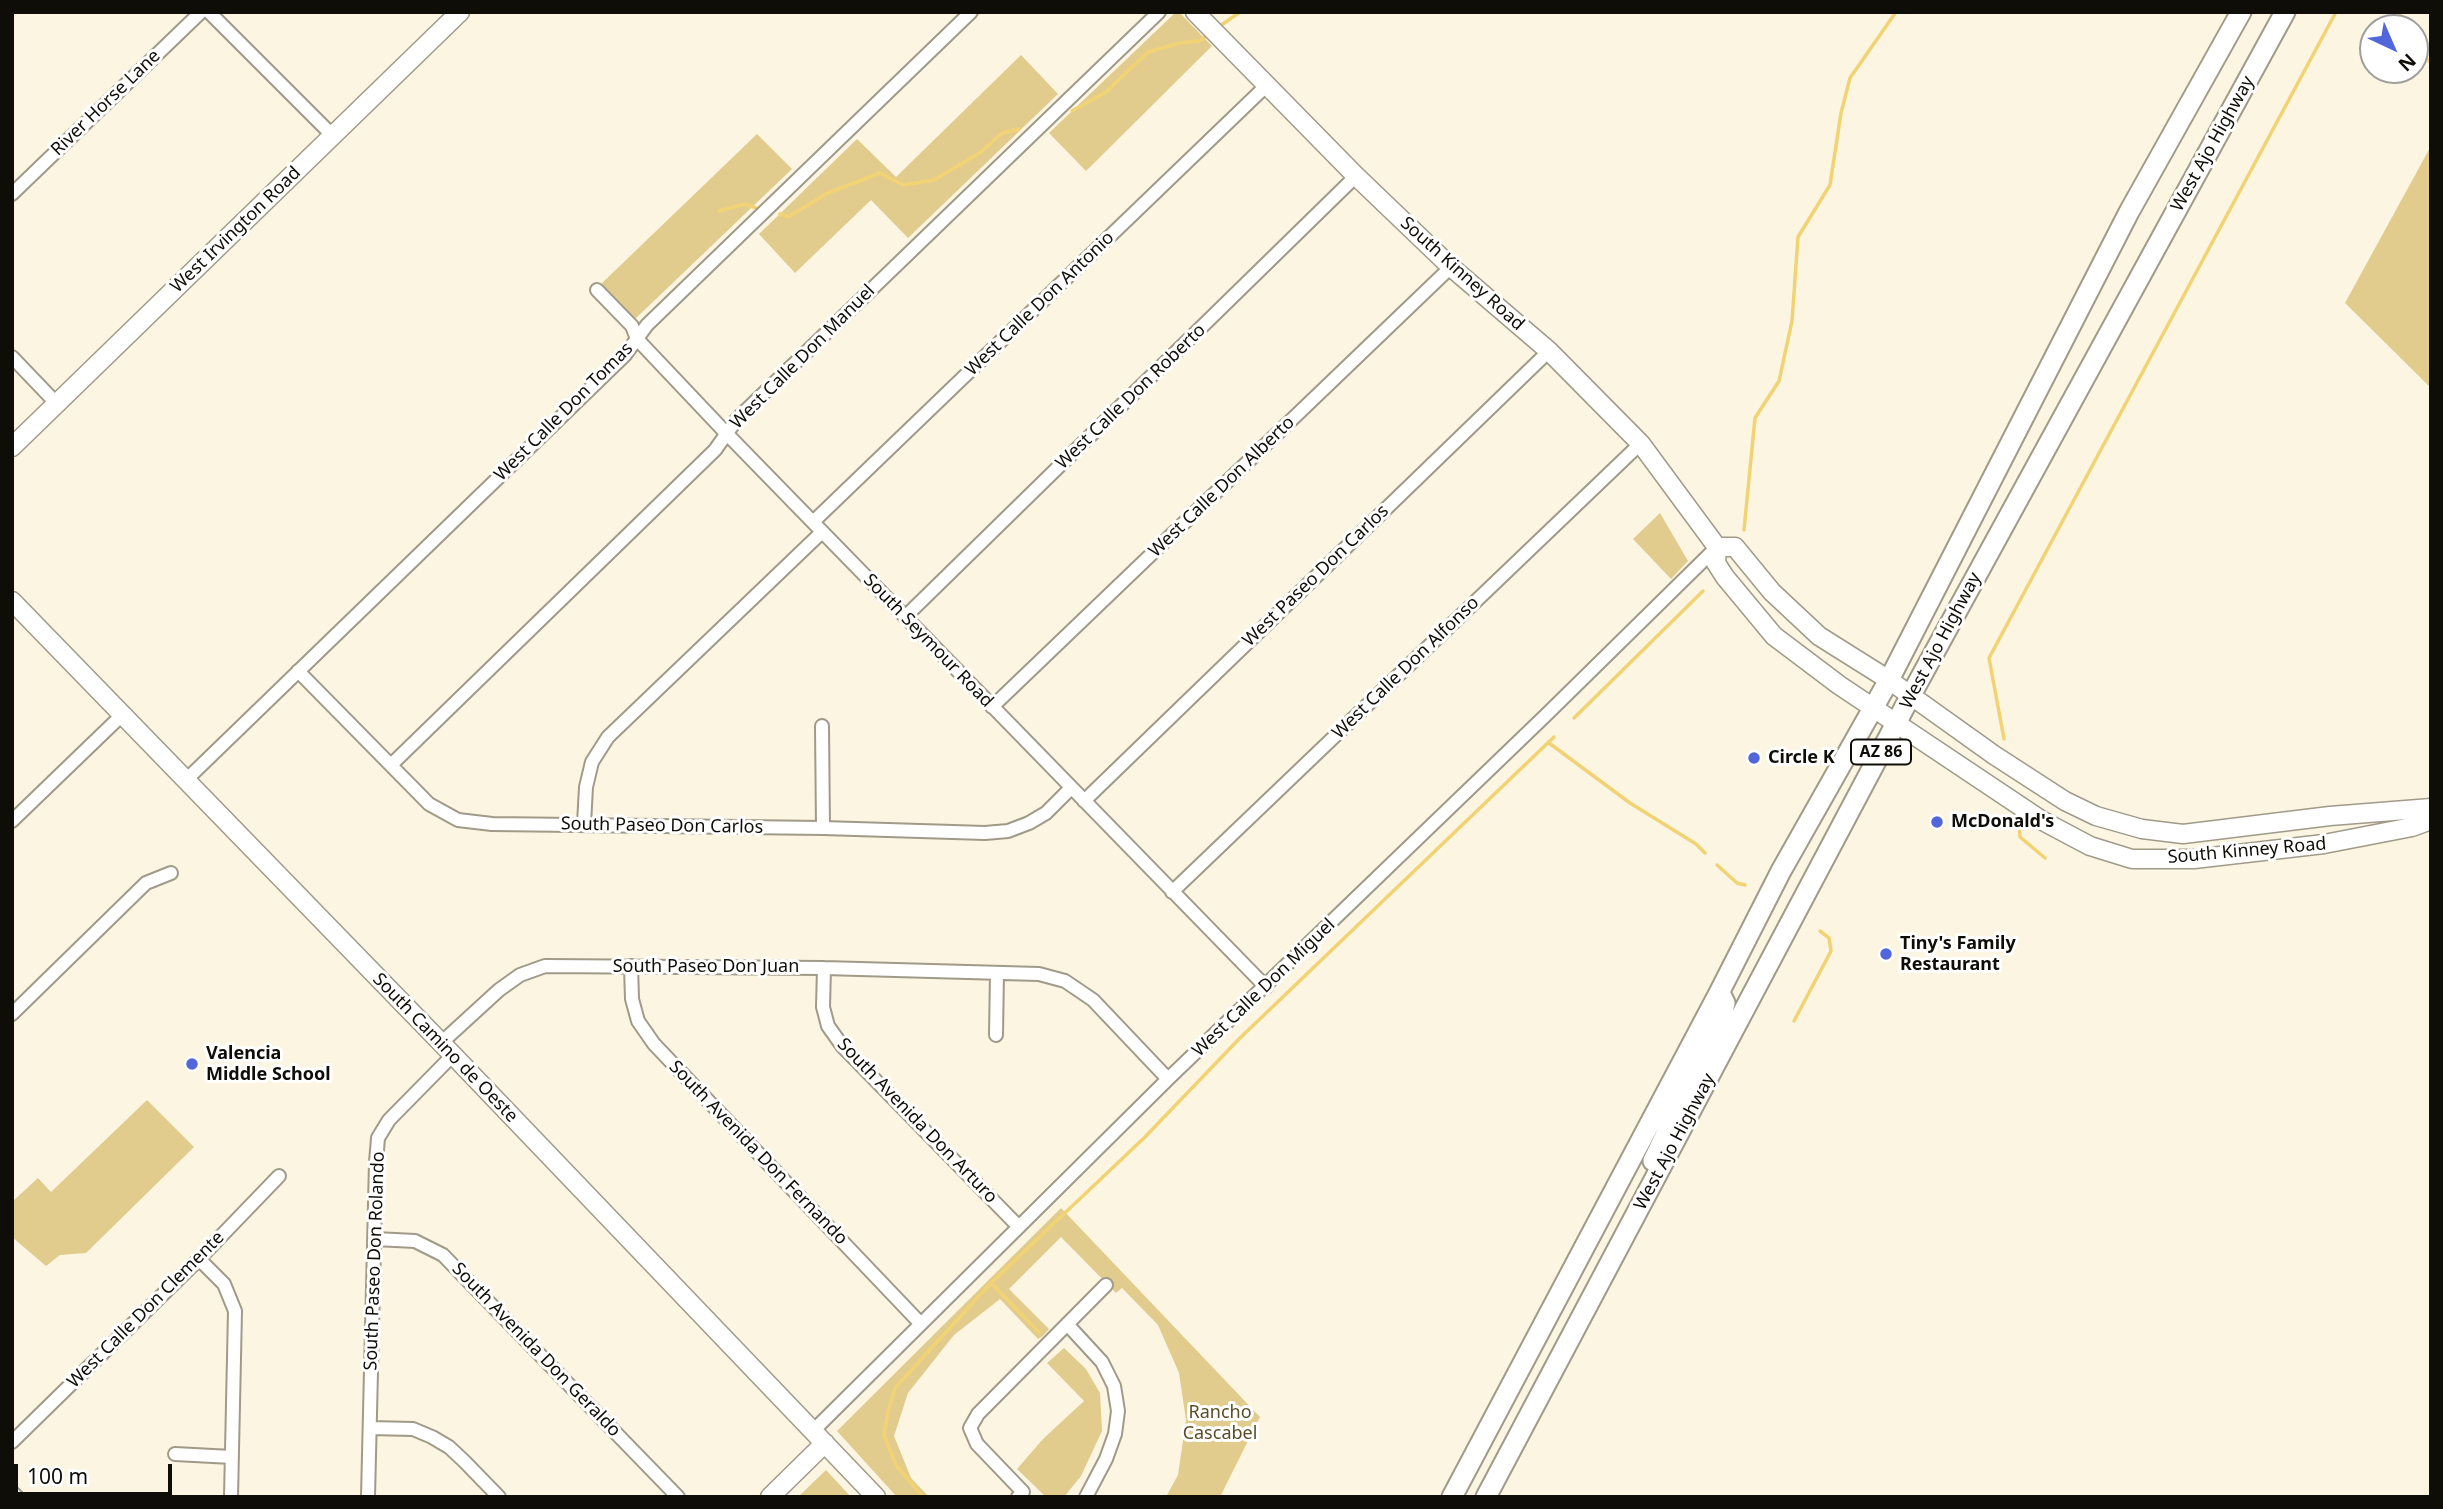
<!DOCTYPE html>
<style>
body{margin:0}
#map{position:relative;width:2443px;height:1509px;overflow:hidden;background:#fbf5e2;font-family:"Noto Sans",sans-serif}
canvas{display:block}
.frame{position:absolute;inset:0;border:14px solid #0f0d07;pointer-events:none}
.north{position:absolute;left:2359px;top:14px;width:70px;height:70px;box-sizing:border-box;background:#fff;border:2px solid #9f9e9c;border-radius:50%;rotate:136deg;font-size:19px;font-weight:700;line-height:28px;text-align:center;color:#0f0d07}
.north::after{content:'';display:block;margin:auto;width:24px;height:32px;background:#5266dc;clip-path:polygon(50% 0,100% 100%,50% 72%,0 100%)}
.scale{position:absolute;left:14px;top:1464px;width:158px;height:32px;box-sizing:border-box;border:4px solid #0f0d07;border-top:0;padding-left:9px;font-size:21px;line-height:24px;white-space:nowrap;color:#0f0d07;-webkit-text-stroke:5px #fff;paint-order:stroke}
</style>
<div id="map">
<canvas width="2443" height="1509"></canvas>
<div class="frame"></div>
<div class="north">N</div>
<div class="scale">100 m</div>
</div>
<script>
const g = document.querySelector('canvas').getContext('2d');
g.lineJoin = 'round';
function paint(path, color) {
  g.fillStyle = color;
  g.fill(path, 'evenodd');
}
function toPath(rows) {
  const path = new Path2D();
  for (const r of rows) {
    path.moveTo(r[0], r[1]);
    for (let i = 2; i < r.length; i += 2) path.lineTo(r[i], r[i + 1]);
  }
  return path;
}
function strokePath(path, color, width, dash) {
  g.strokeStyle = color;
  g.lineWidth = width;
  g.lineCap = dash ? 'butt' : 'round';
  g.setLineDash(dash || []);
  g.stroke(path);
}
function drawText(font, color, halo, rows, align = 'center') {
  g.font = font + ' "Noto Sans",sans-serif';
  g.lineWidth = 6;
  g.setLineDash([]);
  g.textBaseline = 'middle';
  g.strokeStyle = halo;
  g.fillStyle = color;
  for (const [text, x, y, turn = 0] of rows) {
    g.save();
    g.translate(x, y);
    g.rotate((+turn || 0) * Math.PI / 180);
    g.textAlign = isNaN(turn) ? turn : align;
    if (halo) g.strokeText(text, 0, 0);
    g.fillText(text, 0, 0);
    g.restore();
  }
}
paint(toPath([
 [1176,12,1179,12,1212,46,1086,171,1049,133],
 [1021,55,1058,94,908,238,871,200,795,273,759,234,857,139,896,177],
 [757,134,792,169,635,319,601,284],
 [2431,146,2431,388,2345,303],
 [1660,513,1688,561,1671,579,1633,539],
 [147,1100,194,1147,86,1253,60,1255,46,1266,12,1237,12,1202,38,1178,51,1192],
 [1061,1208,1260,1417,1220,1497,1166,1497,1178,1475,1186,1420,1179,1373,1158,1325,1122,1288,1116,1293,1061,1237,1009,1289,1049,1329,1043,1336,1038,1339,1000,1299,954,1335,908,1393,894,1436,911,1478,929,1497,897,1497,837,1431],
 [1064,1348,1086,1369,1100,1393,1102,1431,1081,1476,1064,1497,1046,1497,1017,1469,1043,1439,1084,1401,1047,1363],
 [826,1470,851,1497,798,1497]
]), '#e1cc8e');
strokePath(toPath([
 [2399,12,2402,28],
 [1220,26,1240,12],
 [2415,46,2431,63],
 [1072,111,1106,92,1148,52,1180,43,1199,41,1205,37],
 [719,211,745,204,756,208],
 [780,214,788,217,828,193,880,173,903,185,934,180,981,152,1002,133,1019,129],
 [1744,530,1755,418,1779,381,1792,321,1798,237,1830,185,1841,113,1850,78,1896,12],
 [1574,718,1703,591],
 [2004,739,1989,658,2336,12],
 [1549,743,1630,803,1696,844,1705,853],
 [2019,824,2020,837,2045,858],
 [1717,865,1737,883,1745,885],
 [1794,1021,1831,951,1829,938,1820,931],
 [991,1283,1039,1332],
 [923,1497,896,1465,884,1435,888,1412,895,1388,991,1283,1144,1138,1239,1039,1554,737]
]), '#f2d374', 3.5);
const street = toPath([
 [209,12,333,136],
 [12,194,201,12],
 [597,290,632,326,637,339,726,433,1266,987],
 [12,357,57,404],
 [813,522,1267,85],
 [905,617,1356,176],
 [298,671,429,804,458,820,492,824,823,828,985,833,1008,831,1029,823,1046,813,1071,788],
 [992,707,1451,267],
 [822,726,823,828],
 [391,765,715,450,737,419,1159,12],
 [185,781,625,355,647,325,971,12],
 [1084,801,1549,351],
 [12,821,122,715],
 [584,824,586,787,592,762,608,737,822,532],
 [1172,892,1640,444],
 [631,966,632,999,638,1021,654,1044,920,1323],
 [824,968,823,1007,828,1026,843,1047,1019,1227],
 [12,1014,146,883,171,873],
 [996,1035,997,973],
 [441,1043,499,990,520,975,545,966,824,968,1039,974,1065,981,1093,1000,1168,1079],
 [375,1239,415,1241,443,1255,678,1497],
 [199,1259,224,1284,235,1311,231,1497],
 [1067,1324,1102,1362,1114,1386,1118,1411,1115,1434,1106,1459,1086,1497],
 [370,1428,413,1429,432,1437,449,1447,464,1461,499,1497],
 [813,1431,1168,1079,1546,715,1717,547],
 [12,1442,199,1259,279,1176],
 [175,1454,232,1457],
 [12,1492,17,1497],
 [368,1497,376,1162,378,1138,389,1120,453,1055],
 [1018,1497,1023,1492,977,1444,970,1428,978,1414,1106,1285]
]);
const secondary = toPath([
 [1195,12,1356,176,1451,267,1549,351,1641,444,1717,547,1716,563,1725,577,1774,636,1839,685,2041,820,2090,846,2132,859,2194,859,2324,844,2412,827,2431,820],
 [12,447,460,12],
 [1717,547,1735,547,1772,592,1819,636,1889,680,1994,755,2065,801,2096,816,2142,829,2183,834,2330,816,2431,808],
 [12,601,453,1055,876,1497],
 [770,1497,825,1443]
]);
const primary = toPath([
 [1653,1161,1721,1020,1725,1003,1721,995],
 [1452,1497,1719,993,1781,871,1889,680,2129,212,2241,12],
 [1486,1497,1911,695,2285,12]
]);
strokePath(street, '#a09a89', 16);
strokePath(secondary, '#a09a89', 21);
strokePath(primary, '#a09a89', 23);
strokePath(street, '#fff', 12);
strokePath(secondary, '#fff', 18);
strokePath(primary, '#fff', 19);
for (const [x, y, r, color] of [
 [1754,758,7,"#5266dc"],
 [1937,822,7,"#5266dc"],
 [1886,954,7,"#5266dc"],
 [192,1064,7,"#5266dc"]
]) {
  const dot = new Path2D();
  dot.arc(x, y, r, 0, 2 * Math.PI);
  g.fillStyle = color;
  g.fill(dot);
  strokePath(dot, '#fff', 2.5);
}
for (const [x, y, w] of [
 [1881,752,60]
]) {
  const box = new Path2D();
  box.roundRect(x - w / 2, y - 12.5, w, 25, 5);
  g.fillStyle = '#fff';
  g.fill(box);
  strokePath(box, '#0f0d07', 2);
}
drawText('bold 16px', '#0f0d07', null, [
 ["AZ 86",1881,752]
]);
drawText('18px', '#0f0d07', '#fff', [
 ["River Horse Lane",106,103,-44],
 ["West Ajo Highway",2213,144,-61],
 ["West Irvington Road",236,230,-44],
 ["South Kinney Road",1462,274,42],
 ["West Calle Don Antonio",1040,304,-44],
 ["West Calle Don Manuel",803,357,-45],
 ["West Calle Don Roberto",1131,397,-44],
 ["West Calle Don Tomas",564,412,-45],
 ["West Calle Don Alberto",1222,487,-44],
 ["West Paseo Don Carlos",1316,576,-44],
 ["South Seymour Road",928,641,46],
 ["West Ajo Highway",1941,641,-62],
 ["West Calle Don Alfonso",1406,668,-44],
 ["South Paseo Don Carlos",662,826,1],
 ["South Kinney Road",2247,851,-5],
 ["South Paseo Don Juan",706,967],
 ["West Calle Don Miguel",1264,988,-44],
 ["South Camino de Oeste",445,1048,46],
 ["South Avenida Don Arturo",917,1121,46],
 ["West Ajo Highway",1675,1142,-62],
 ["South Avenida Don Fernando",758,1153,46],
 ["South Paseo Don Rolando",375,1261,-88],
 ["West Calle Don Clemente",146,1310,-45],
 ["South Avenida Don Geraldo",536,1350,46]
]);
drawText('bold 18px', '#0f0d07', '#fff', [
 ["Circle K",1768,758],
 ["McDonald's",1951,822],
 ["Tiny's Family",1900,944],
 ["Restaurant",1900,965],
 ["Valencia",206,1054],
 ["Middle School",206,1075]
], 'left');
drawText('18px', '#5a4d25', '#fff', [
 ["Rancho",1220,1413],
 ["Cascabel",1220,1434]
]);
</script>
